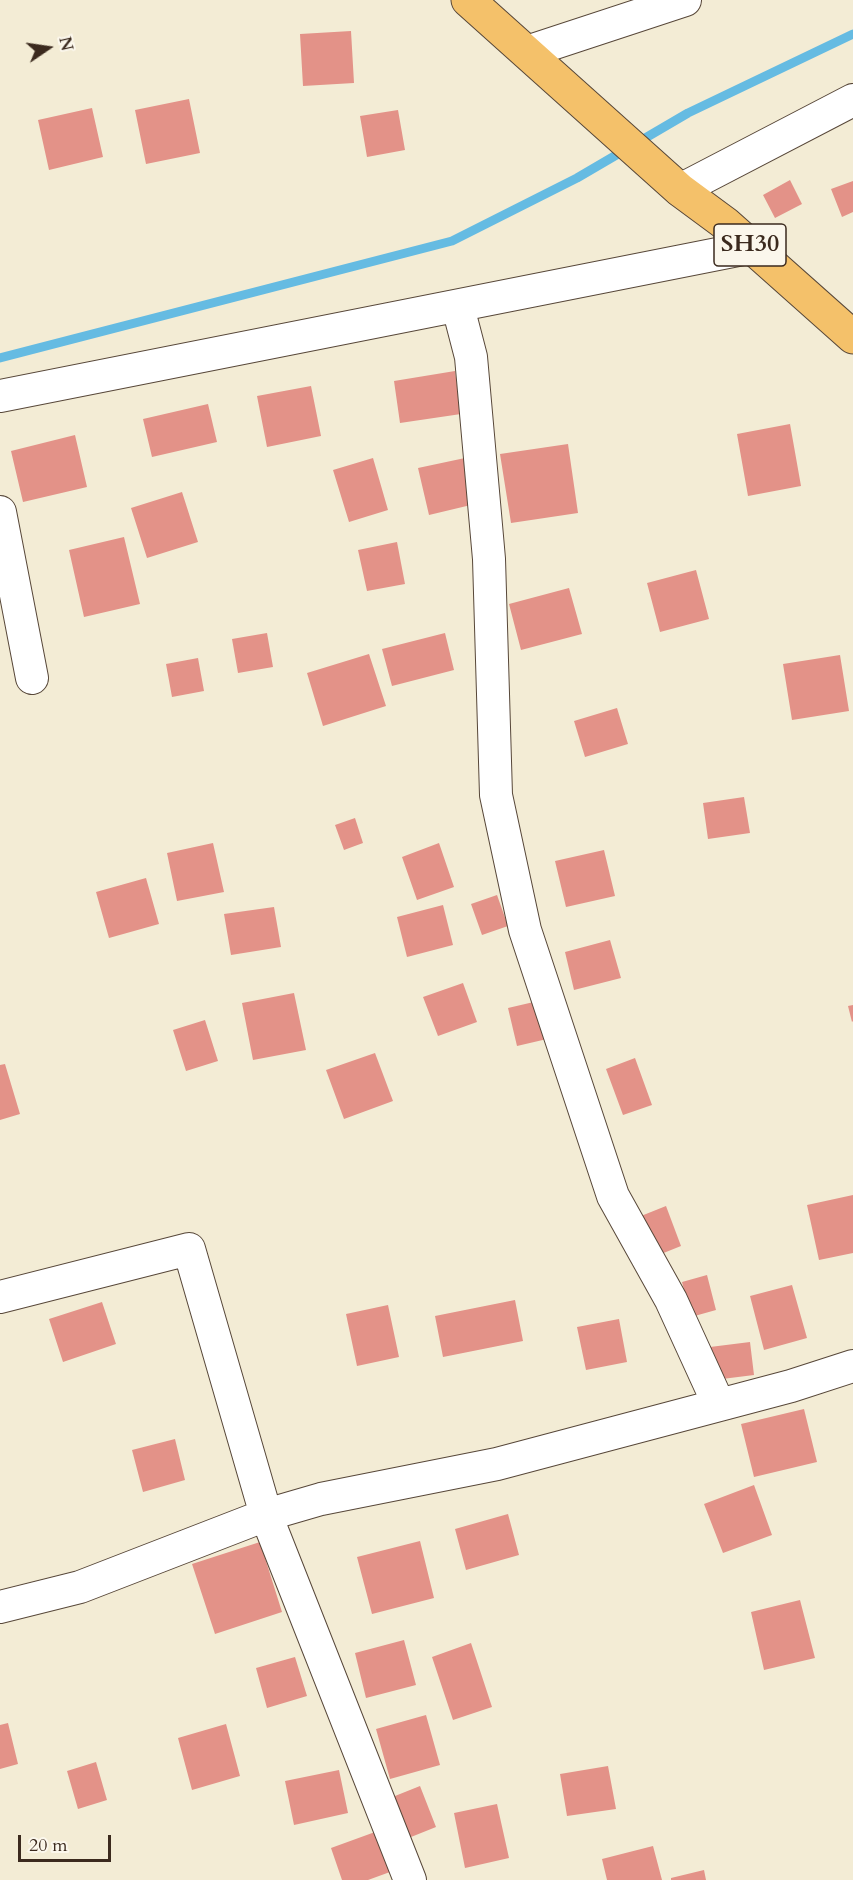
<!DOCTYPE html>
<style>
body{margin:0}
#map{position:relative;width:853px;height:1880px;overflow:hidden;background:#f3ecd5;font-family:Cardo,serif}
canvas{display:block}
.north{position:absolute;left:18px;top:18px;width:60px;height:60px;-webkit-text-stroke:4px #fbf7ec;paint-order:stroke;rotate:77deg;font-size:16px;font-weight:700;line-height:24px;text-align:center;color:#3b2a1e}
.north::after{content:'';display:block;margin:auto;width:21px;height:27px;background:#3b2a1e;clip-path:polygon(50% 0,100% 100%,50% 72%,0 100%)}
.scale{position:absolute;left:18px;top:1835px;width:93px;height:27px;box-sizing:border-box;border:3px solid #3b2a1e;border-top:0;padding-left:8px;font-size:18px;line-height:21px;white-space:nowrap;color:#3b2a1e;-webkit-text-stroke:4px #fbf7ec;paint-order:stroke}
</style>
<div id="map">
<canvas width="853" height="1880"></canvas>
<div class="north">N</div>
<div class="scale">20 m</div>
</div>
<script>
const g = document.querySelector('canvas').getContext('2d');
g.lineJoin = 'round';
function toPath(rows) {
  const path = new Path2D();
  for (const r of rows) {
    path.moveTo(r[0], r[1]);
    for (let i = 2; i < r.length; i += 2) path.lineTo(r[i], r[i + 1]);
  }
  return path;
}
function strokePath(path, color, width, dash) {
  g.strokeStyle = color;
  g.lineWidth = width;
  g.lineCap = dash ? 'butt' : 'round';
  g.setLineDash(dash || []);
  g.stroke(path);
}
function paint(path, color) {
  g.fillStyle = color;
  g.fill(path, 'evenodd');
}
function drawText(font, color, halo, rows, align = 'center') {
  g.font = font + ' Cardo,serif';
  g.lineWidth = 4.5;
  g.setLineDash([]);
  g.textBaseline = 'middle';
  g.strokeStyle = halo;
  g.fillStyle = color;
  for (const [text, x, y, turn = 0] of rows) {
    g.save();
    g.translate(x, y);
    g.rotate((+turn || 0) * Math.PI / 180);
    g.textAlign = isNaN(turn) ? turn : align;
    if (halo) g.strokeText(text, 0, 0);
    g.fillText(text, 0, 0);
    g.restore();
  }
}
strokePath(toPath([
 [0,358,452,241,577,178,688,113,853,34]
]), '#65bbe2', 9);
paint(toPath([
 [351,31,354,83,303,86,300,34],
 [189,99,200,153,146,164,135,110],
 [92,108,103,157,49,170,38,120],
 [398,110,405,150,367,157,360,116],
 [790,180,802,204,775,218,763,195],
 [853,181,853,212,842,217,831,189],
 [455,371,461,414,400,423,394,381],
 [311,386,321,436,267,447,257,396],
 [208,404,217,442,152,457,143,419],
 [790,424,801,486,748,496,737,434],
 [75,435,87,487,23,502,11,451],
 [568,444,578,513,511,523,500,454],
 [373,458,388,510,349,522,333,470],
 [465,458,475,504,429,515,418,468],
 [182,492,198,542,147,558,131,508],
 [124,537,140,604,84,617,69,550],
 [397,542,405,584,367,591,358,550],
 [696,570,709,619,660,632,647,583],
 [569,588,582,634,521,650,509,604],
 [267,633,273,667,238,673,232,639],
 [445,633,454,670,392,686,382,649],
 [369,654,386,706,323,726,307,673],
 [840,655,849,711,792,720,783,664],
 [198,658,204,691,172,697,166,664],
 [617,708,628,744,585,757,574,721],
 [744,797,750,833,708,839,703,803],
 [355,818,363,843,344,850,335,825],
 [213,843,224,892,177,901,167,853],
 [439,843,454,887,417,900,402,857],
 [604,850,615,896,566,907,555,861],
 [146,878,159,924,109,938,96,892],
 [497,895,508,926,482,935,471,904],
 [443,905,453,945,407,957,397,917],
 [274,907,281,947,231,955,224,914],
 [610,940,621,978,574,990,565,952],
 [463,983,477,1022,438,1036,423,997],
 [294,993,306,1050,253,1060,242,1003],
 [538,1001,547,1039,517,1046,508,1008],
 [853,1005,853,1021,852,1022,848,1006],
 [205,1020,218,1061,186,1071,173,1030],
 [375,1053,393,1101,344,1119,326,1070],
 [635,1058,652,1105,623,1115,606,1069],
 [5,1064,20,1114,0,1120,0,1065],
 [853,1195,853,1253,819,1260,807,1205],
 [666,1206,681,1246,656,1256,641,1216],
 [707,1275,716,1310,691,1317,682,1282],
 [792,1285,807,1338,764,1350,750,1296],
 [515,1300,523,1341,443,1357,435,1316],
 [102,1302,116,1344,63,1362,49,1319],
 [388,1305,399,1357,357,1366,346,1314],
 [619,1319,627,1362,586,1370,577,1327],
 [750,1342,754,1375,714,1380,710,1347],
 [804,1409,817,1462,754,1477,741,1424],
 [175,1439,185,1480,143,1492,132,1450],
 [754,1485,772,1535,723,1553,704,1504],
 [508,1514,519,1555,466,1570,455,1529],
 [420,1541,434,1598,372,1614,357,1557],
 [260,1542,282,1612,215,1634,192,1564],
 [800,1600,815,1658,764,1670,751,1612],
 [404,1640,416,1685,366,1698,355,1653],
 [471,1643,492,1707,453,1720,432,1657],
 [295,1657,307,1696,267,1708,256,1668],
 [426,1715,440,1765,390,1779,376,1729],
 [8,1723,18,1764,0,1769,0,1725],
 [226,1724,240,1776,192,1790,178,1738],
 [96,1762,107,1800,78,1809,67,1771],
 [608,1766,616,1809,567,1816,560,1774],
 [339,1770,348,1813,294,1825,285,1781],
 [420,1786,436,1827,406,1839,390,1798],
 [497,1804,509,1858,465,1868,454,1813],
 [375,1832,390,1872,368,1880,342,1880,331,1848],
 [653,1846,662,1880,607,1880,602,1859],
 [704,1870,706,1880,671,1880,671,1878]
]), '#e39288');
const street = toPath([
 [527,52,685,0],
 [680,190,853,100],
 [458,307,471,357,489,559,496,795,525,930,613,1196,671,1300,719,1405],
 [0,396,753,247],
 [0,512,32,678],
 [0,1297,189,1249,266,1515,410,1880],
 [0,1607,80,1587,266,1515,321,1499,497,1464,791,1386,853,1366]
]);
const primary = toPath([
 [468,0,680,190,726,224,853,337]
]);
strokePath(street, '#574739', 34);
strokePath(primary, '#574739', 35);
strokePath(street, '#fff', 32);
strokePath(primary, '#f4c16a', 33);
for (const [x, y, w] of [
 [750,245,72]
]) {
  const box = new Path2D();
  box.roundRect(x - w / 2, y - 21, w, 42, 4.5);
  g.fillStyle = '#fbf7ec';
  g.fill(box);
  strokePath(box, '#3b2a1e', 1.5);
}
drawText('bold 24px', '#3b2a1e', null, [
 ["SH30",750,245]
]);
</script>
